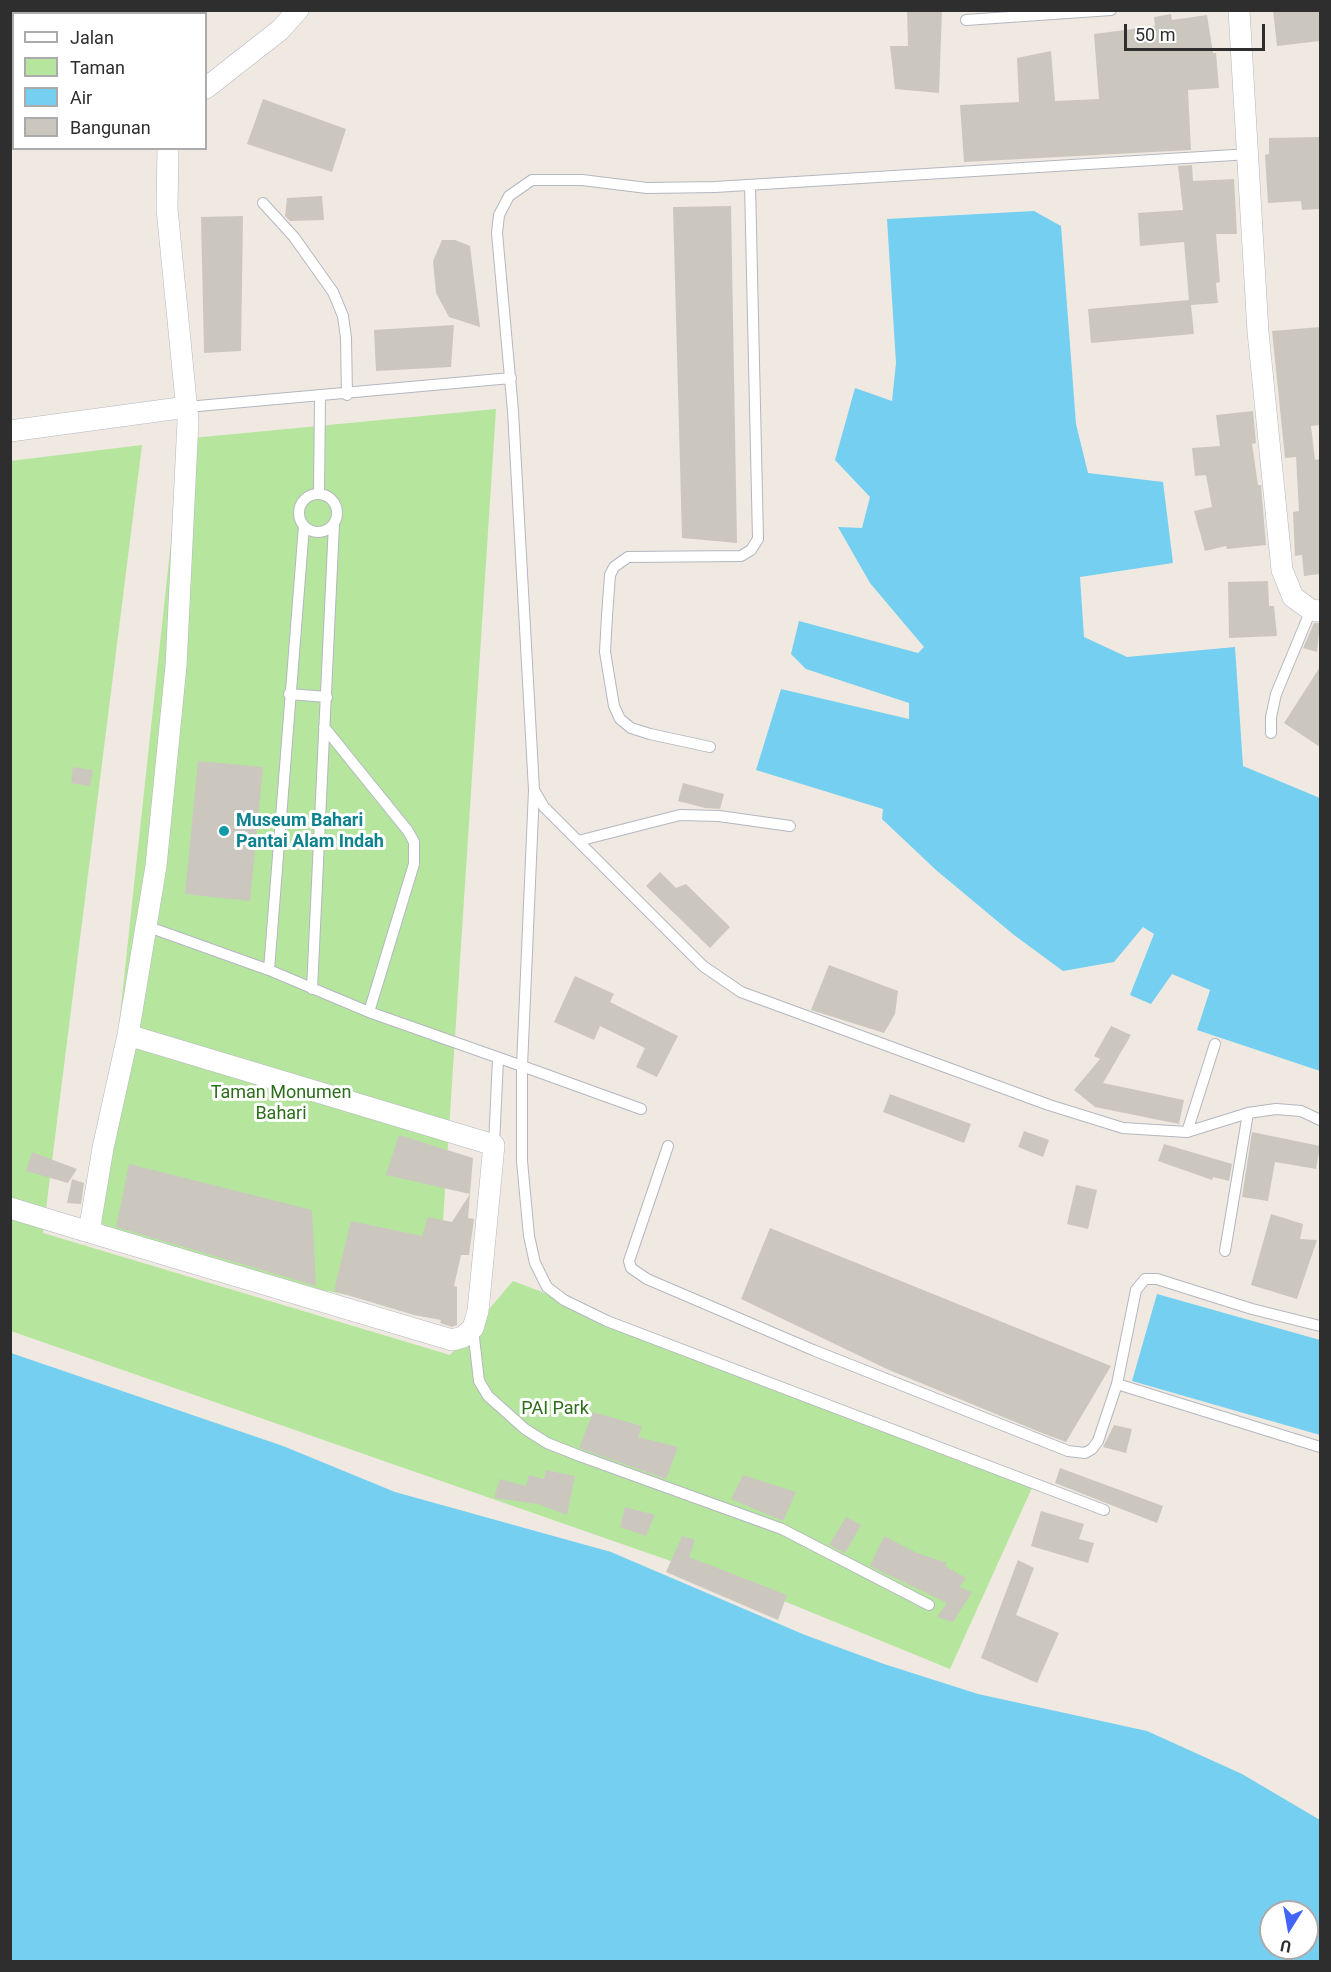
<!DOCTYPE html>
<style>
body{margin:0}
#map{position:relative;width:1331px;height:1972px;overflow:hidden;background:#efe9e1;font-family:Roboto,sans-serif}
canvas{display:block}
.frame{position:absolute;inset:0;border:12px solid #2e2e2e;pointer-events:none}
.legend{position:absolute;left:12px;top:12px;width:195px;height:138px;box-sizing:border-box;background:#fff;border:2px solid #ababab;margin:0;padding:8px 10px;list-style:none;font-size:18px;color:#2e2e2e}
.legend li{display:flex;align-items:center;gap:12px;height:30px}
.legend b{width:30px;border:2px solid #ababab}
.north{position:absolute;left:1259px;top:1900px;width:60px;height:60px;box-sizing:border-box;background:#fff;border:2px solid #ababab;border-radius:50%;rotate:191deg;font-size:16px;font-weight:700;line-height:24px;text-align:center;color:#2e2e2e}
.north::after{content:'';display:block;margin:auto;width:21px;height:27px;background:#4264fb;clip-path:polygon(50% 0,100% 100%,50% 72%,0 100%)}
.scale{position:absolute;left:1124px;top:24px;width:141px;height:27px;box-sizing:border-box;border:3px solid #2e2e2e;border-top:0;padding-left:8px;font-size:18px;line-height:21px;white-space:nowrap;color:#2e2e2e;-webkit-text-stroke:4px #fff;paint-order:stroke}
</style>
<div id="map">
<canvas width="1331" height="1972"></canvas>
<div class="frame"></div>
<ul class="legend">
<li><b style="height:8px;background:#fff"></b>Jalan</li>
<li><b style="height:16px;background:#b6e59e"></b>Taman</li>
<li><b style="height:16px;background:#75cff0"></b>Air</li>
<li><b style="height:16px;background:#cbc7bf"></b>Bangunan</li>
</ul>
<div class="north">U</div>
<div class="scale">50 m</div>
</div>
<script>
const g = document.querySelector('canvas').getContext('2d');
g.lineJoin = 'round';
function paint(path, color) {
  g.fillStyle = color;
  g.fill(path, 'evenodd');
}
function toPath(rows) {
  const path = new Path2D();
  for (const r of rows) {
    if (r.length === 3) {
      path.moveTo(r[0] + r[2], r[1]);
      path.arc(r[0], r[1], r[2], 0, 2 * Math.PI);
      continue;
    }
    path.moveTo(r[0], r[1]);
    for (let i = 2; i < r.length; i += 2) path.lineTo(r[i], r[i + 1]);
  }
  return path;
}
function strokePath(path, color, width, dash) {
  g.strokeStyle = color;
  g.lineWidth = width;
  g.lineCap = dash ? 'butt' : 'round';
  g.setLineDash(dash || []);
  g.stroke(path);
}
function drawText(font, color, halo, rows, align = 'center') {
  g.font = font + ' Roboto,sans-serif';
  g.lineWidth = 6;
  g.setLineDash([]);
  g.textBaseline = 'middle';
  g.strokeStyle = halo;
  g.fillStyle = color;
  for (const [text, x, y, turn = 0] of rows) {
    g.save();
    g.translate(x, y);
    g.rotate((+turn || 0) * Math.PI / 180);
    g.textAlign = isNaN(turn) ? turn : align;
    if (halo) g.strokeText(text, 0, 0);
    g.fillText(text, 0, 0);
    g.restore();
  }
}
paint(toPath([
 [496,409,437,1313,317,1289,114,1234,98,1220,182,439],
 [142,445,43,1233,450,1355,513,1281,1036,1479,950,1669,774,1597,11,1331,10,461]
]), '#b6e59e');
paint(toPath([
 [1034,211,1061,226,1076,424,1088,473,1163,482,1173,563,1080,577,1084,637,1127,657,1235,647,1243,766,1320,798,1320,1071,1197,1030,1210,990,1172,974,1151,1004,1130,995,1154,934,1143,927,1114,962,1063,971,1014,935,936,870,882,819,883,809,756,770,781,689,909,719,909,703,806,669,791,654,799,621,918,653,924,647,870,583,838,527,862,528,870,497,835,460,855,388,892,401,896,363,887,219],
 [1157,1294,1320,1340,1320,1435,1132,1381],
 [11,1353,283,1446,395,1492,611,1552,805,1635,884,1664,978,1694,1147,1731,1242,1774,1320,1820,1320,1961,11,1961],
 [1271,1912,1307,1912,1307,1948,1271,1948]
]), '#75cff0');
paint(toPath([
 [907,10,942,10,939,93,895,89,890,46,908,46],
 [1273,10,1320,10,1320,41,1277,46],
 [1171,14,1172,20,1207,15,1213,53,1216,53,1219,88,1188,90,1191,150,964,162,960,105,1019,102,1017,58,1051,51,1055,101,1099,99,1094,34,1155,26,1154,17],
 [263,99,346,129,332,172,247,144],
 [1320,137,1320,209,1302,210,1301,201,1268,203,1265,155,1269,154,1269,138],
 [1192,165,1193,181,1234,179,1237,234,1216,234,1220,282,1216,283,1218,303,1191,305,1194,334,1091,343,1088,309,1189,300,1184,242,1140,246,1138,213,1183,210,1178,166],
 [322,196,324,220,290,221,285,216,287,198],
 [731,206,737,543,682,538,673,207],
 [243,216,241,351,204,353,201,217],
 [442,240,455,240,470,246,480,327,449,317,436,293,433,261],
 [454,325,451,367,376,371,374,330],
 [1320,327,1320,425,1311,426,1315,460,1320,459,1320,574,1304,576,1302,555,1295,556,1293,512,1299,511,1296,457,1285,458,1272,331],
 [1253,411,1256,443,1252,444,1258,485,1261,485,1266,545,1227,549,1226,546,1205,551,1194,511,1212,507,1206,475,1195,476,1192,448,1220,446,1216,415],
 [1268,581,1269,606,1274,606,1277,636,1229,638,1228,582],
 [1314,623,1320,623,1317,652,1303,648],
 [1320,667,1320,747,1284,723],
 [198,761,263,767,250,901,185,894],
 [73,767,93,770,90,786,71,783],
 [683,783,724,794,720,809,705,808,678,801],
 [660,872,676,888,686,884,730,927,710,948,646,886],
 [829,965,898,991,895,1014,884,1033,811,1010],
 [575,976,614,994,610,1002,678,1036,657,1077,636,1067,645,1048,600,1026,594,1040,554,1022],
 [1111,1026,1131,1035,1103,1083,1184,1100,1179,1124,1095,1107,1074,1090,1100,1059,1094,1056],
 [890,1094,971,1124,964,1143,883,1112],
 [1024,1131,1049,1140,1043,1157,1018,1147],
 [1252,1132,1320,1146,1316,1169,1275,1162,1268,1201,1242,1197],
 [399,1135,473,1158,468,1218,474,1219,469,1255,461,1255,454,1286,457,1287,457,1325,452,1327,440,1323,441,1320,414,1315,334,1291,351,1221,422,1236,428,1217,452,1222,470,1194,386,1175],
 [1164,1144,1232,1164,1229,1181,1213,1177,1212,1180,1158,1161],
 [32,1152,77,1169,68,1183,26,1171],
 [129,1164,312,1210,316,1286,116,1227],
 [72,1179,84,1183,81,1204,67,1203],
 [1076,1185,1097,1190,1088,1229,1067,1224],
 [1271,1214,1303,1224,1300,1239,1317,1240,1297,1299,1251,1285],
 [770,1228,1111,1366,1066,1442,1042,1433,889,1370,741,1299],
 [593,1412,642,1426,638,1437,678,1447,666,1479,579,1448],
 [1114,1425,1132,1429,1126,1453,1103,1447],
 [1060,1468,1163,1506,1157,1523,1055,1483],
 [546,1470,575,1476,567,1515,538,1504,494,1498,500,1479,526,1486,529,1475,544,1479],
 [743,1475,796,1492,783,1521,731,1499],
 [625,1507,655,1515,646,1536,620,1527],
 [1041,1511,1084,1524,1079,1539,1094,1543,1088,1563,1031,1546],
 [846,1517,861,1525,845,1553,829,1545],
 [682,1536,695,1540,689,1557,787,1595,778,1620,666,1572],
 [884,1536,917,1553,947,1563,945,1566,966,1578,959,1587,972,1592,953,1622,937,1617,947,1603,870,1566],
 [1018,1560,1034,1568,1016,1615,1059,1633,1037,1683,981,1658]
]), '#cbc7bf');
const lane = toPath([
 [966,20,1111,10],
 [1250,154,715,187,647,188,582,180,532,180,509,196,499,215,497,233,513,411,534,790,544,807,703,966,741,992,1049,1105,1123,1128,1187,1132,1248,1113,1276,1109,1301,1111,1320,1120],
 [263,203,294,237,333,292,343,316,346,338,347,395],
 [187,407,511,378],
 [319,494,320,397],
 [318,513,19],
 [289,694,327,697],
 [324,727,408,831,414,842,414,864,369,1012],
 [1271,733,1271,717,1276,694,1311,610],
 [710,747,650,734,631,728,620,719,614,706,605,652,607,616,610,575,614,567,628,557,741,556,751,550,758,539,750,185],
 [534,790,522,1066,641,1109],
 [578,841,680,815,719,816,790,826],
 [146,926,269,970,369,1012,522,1066,522,1161,529,1236,535,1263,547,1287,564,1300,607,1321,1104,1510],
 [269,970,304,526],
 [312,989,334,524],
 [1187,1132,1215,1044],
 [494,1145,498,1059],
 [668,1146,629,1261,631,1268,647,1279,813,1350,1068,1451,1085,1453,1092,1449,1098,1441,1117,1384],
 [1225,1251,1248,1113],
 [1320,1326,1252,1309,1157,1279,1145,1279,1136,1290,1117,1384,1320,1447],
 [473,1329,479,1381,488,1396,525,1429,547,1443,580,1456,782,1529,929,1605]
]);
const street = toPath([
 [1239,10,1258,332,1282,570,1293,597,1311,610,1320,611],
 [206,88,280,30,298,10],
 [10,123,14,123],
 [10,431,187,407],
 [10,1208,89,1232,103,1148,128,1035,156,866,176,666,188,421,167,209,168,148],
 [89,1232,452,1340,463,1337,473,1328,478,1311,494,1145,128,1035]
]);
strokePath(lane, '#b4b7c1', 12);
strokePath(street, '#b4b7c1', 22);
strokePath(lane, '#fff', 10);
strokePath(street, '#fff', 21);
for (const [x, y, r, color] of [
 [224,831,6,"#0f9aa8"]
]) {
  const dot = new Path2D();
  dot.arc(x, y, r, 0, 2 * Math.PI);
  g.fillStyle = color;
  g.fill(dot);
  strokePath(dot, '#fff', 2);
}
drawText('bold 18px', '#0d838f', '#fff', [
 ["Museum Bahari",236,821],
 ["Pantai Alam Indah",236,842]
], 'left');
drawText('18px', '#2c6e1b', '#fff', [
 ["Taman Monumen",281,1093],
 ["Bahari",281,1114],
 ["PAI Park",555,1409]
]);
</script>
